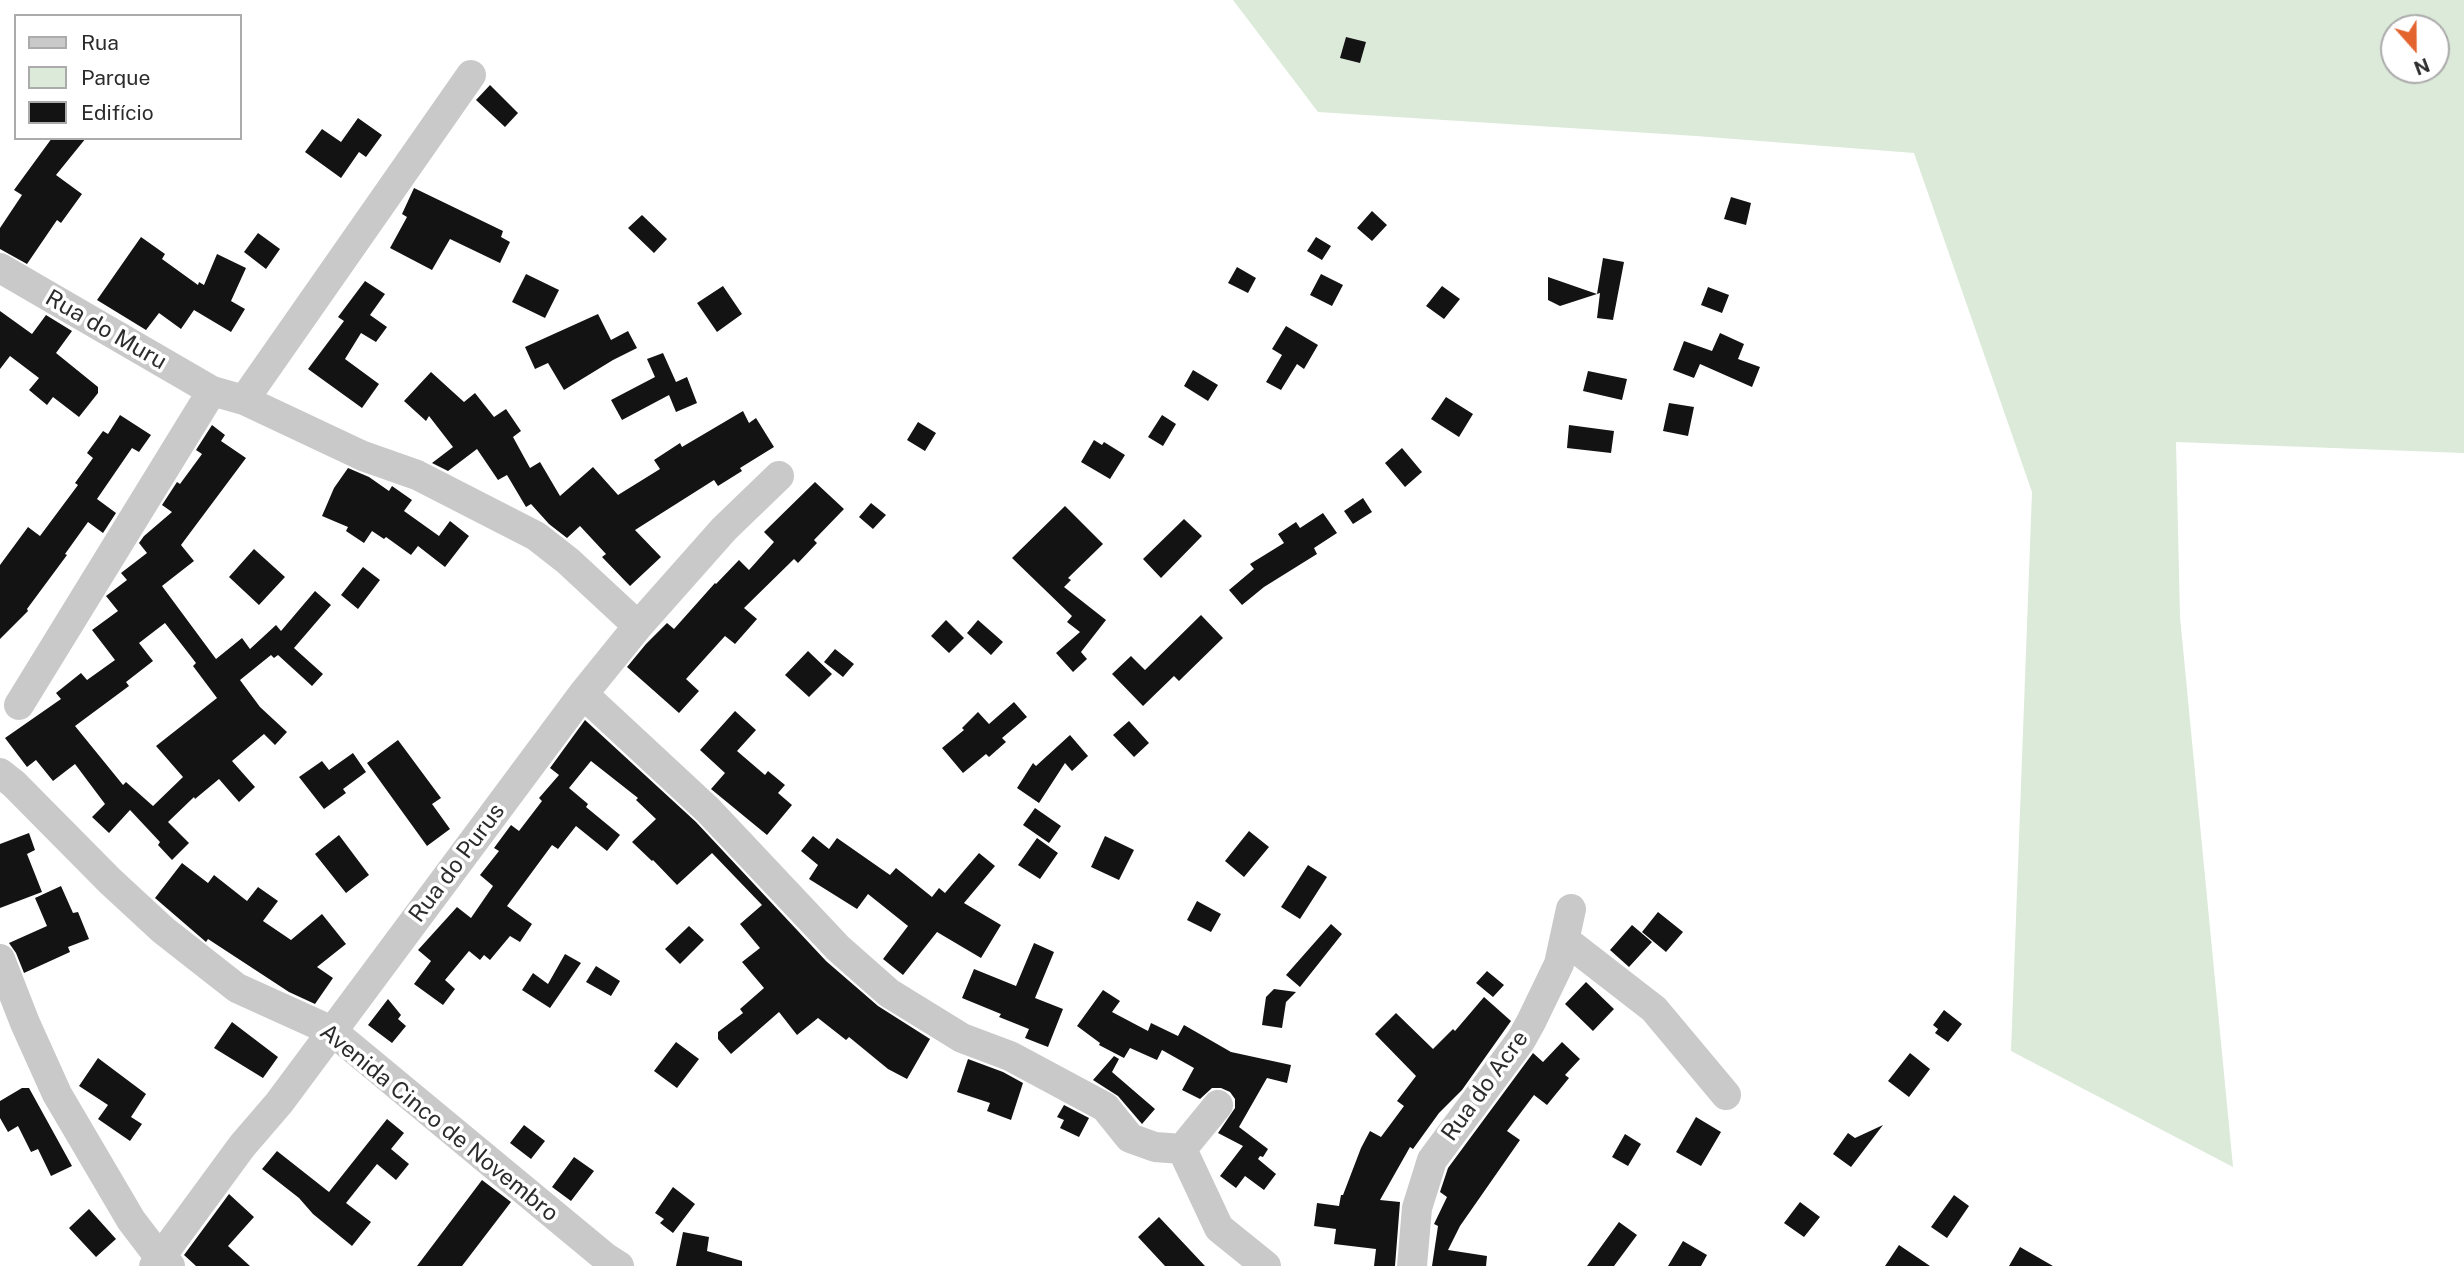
<!DOCTYPE html>
<meta charset="utf-8">
<style>
body{margin:0}
#map{position:relative;width:2464px;height:1266px;overflow:hidden;background:#fff;font-family:"Public Sans",sans-serif}
canvas{display:block}
.legend{position:absolute;left:14px;top:14px;width:228px;height:126px;box-sizing:border-box;background:#fff;border:2px solid #ababab;margin:0;padding:9px 12px;list-style:none;font-size:21px;color:#2c2c2c}
.legend li{display:flex;align-items:center;gap:14px;height:35px}
.legend b{width:35px;border:2px solid #ababab}
.north{position:absolute;left:2380px;top:14px;width:70px;height:70px;box-sizing:border-box;background:#fff;border:2px solid #ababab;border-radius:50%;rotate:159deg;font-size:19px;font-weight:700;line-height:28px;text-align:center;color:#2c2c2c}
.north::after{content:'';display:block;margin:auto;width:24px;height:32px;background:#e3642f;clip-path:polygon(50% 0,100% 100%,50% 72%,0 100%)}
</style>
<div id="map">
<canvas width="2464" height="1266"></canvas>
<ul class="legend">
<li><b style="height:9px;background:#c9c9c9"></b>Rua</li>
<li><b style="height:19px;background:#dcead9"></b>Parque</li>
<li><b style="height:19px;background:#131313"></b>Edifício</li>
</ul>
<div class="north">N</div>
</div>
<script>
const g = document.querySelector('canvas').getContext('2d');
g.lineJoin = 'round';
function paint(path, color) {
  g.fillStyle = color;
  g.fill(path, 'evenodd');
}
function toPath(rows) {
  const path = new Path2D();
  for (const r of rows) {
    path.moveTo(r[0], r[1]);
    for (let i = 2; i < r.length; i += 2) path.lineTo(r[i], r[i + 1]);
  }
  return path;
}
function strokePath(path, color, width, dash) {
  g.strokeStyle = color;
  g.lineWidth = width;
  g.lineCap = dash ? 'butt' : 'round';
  g.setLineDash(dash || []);
  g.stroke(path);
}
function drawText(font, color, halo, rows, align = 'center') {
  g.font = font + ' "Public Sans",sans-serif';
  g.lineWidth = 7;
  g.setLineDash([]);
  g.textBaseline = 'middle';
  g.strokeStyle = halo;
  g.fillStyle = color;
  for (const [text, x, y, turn = 0] of rows) {
    g.save();
    g.translate(x, y);
    g.rotate((+turn || 0) * Math.PI / 180);
    g.textAlign = isNaN(turn) ? turn : align;
    if (halo) g.strokeText(text, 0, 0);
    g.fillText(text, 0, 0);
    g.restore();
  }
}
paint(toPath([
 [1233,0,2464,0,2464,453,2176,442,2180,617,2233,1167,2011,1051,2032,492,1914,153,1696,136,1318,112],
 [2394,28,2436,28,2436,70,2394,70]
]), '#dcead9');
paint(toPath([
 [1346,37,1366,42,1360,63,1340,58],
 [490,85,518,113,505,127,476,100],
 [358,118,382,135,366,157,359,152,341,178,305,152,322,129,341,142],
 [52,138,86,138,56,175,82,194,61,223,57,220,27,264,0,249,0,228,22,195,14,190],
 [414,188,503,231,501,237,510,242,500,263,450,239,432,270,390,248,407,217,402,214],
 [1731,197,1751,203,1746,225,1724,219],
 [1372,211,1387,225,1372,241,1357,228],
 [642,215,667,239,654,253,628,228],
 [258,233,280,249,266,269,244,252],
 [141,237,165,254,162,259,198,285,199,282,204,285,217,254,246,268,231,301,245,309,231,332,194,310,181,329,159,313,146,330,97,300],
 [1316,237,1331,246,1322,260,1307,251],
 [1603,258,1624,262,1613,320,1597,318,1600,293,1597,294],
 [1237,267,1256,278,1248,293,1228,283],
 [526,274,559,290,545,318,512,302],
 [1321,274,1343,285,1332,306,1310,295],
 [1548,277,1597,294,1560,306,1548,300],
 [365,281,385,294,370,315,387,327,376,342,361,333,345,359,379,384,362,408,308,369,344,321,338,317],
 [723,286,742,314,717,332,697,303],
 [1442,286,1460,299,1444,319,1426,306],
 [1708,287,1729,295,1722,313,1701,305],
 [0,311,32,334,46,315,72,331,56,353,98,387,98,393,79,417,53,397,47,405,29,390,39,378,10,356,0,369],
 [598,314,611,340,628,331,637,348,613,360,564,390,548,363,535,369,525,347],
 [1286,326,1318,345,1304,369,1297,364,1281,390,1266,382,1282,355,1272,349],
 [1720,333,1744,344,1738,359,1760,367,1752,387,1700,364,1694,378,1673,370,1684,341,1712,351],
 [663,353,676,382,687,377,697,403,676,412,669,395,622,420,611,400,655,377,647,359],
 [1193,370,1218,385,1208,401,1184,386],
 [1588,371,1627,379,1622,400,1583,391],
 [431,372,464,402,475,393,494,417,506,409,521,431,513,437,530,468,540,462,560,496,593,467,618,495,660,469,654,460,680,443,682,447,743,411,749,423,756,418,774,447,740,468,742,471,718,486,714,480,635,530,661,557,630,586,602,557,606,554,580,526,567,538,549,524,531,504,526,507,507,475,498,480,477,449,448,471,432,463,453,447,429,416,426,421,404,401],
 [1446,397,1473,414,1459,437,1431,419],
 [1669,403,1694,407,1688,436,1663,431],
 [120,415,151,435,139,452,132,448,97,499,116,513,103,533,88,522,65,554,67,555,27,609,28,611,0,639,0,565,28,527,40,536,78,485,75,483,93,458,87,453,103,431,108,434],
 [1162,415,1176,424,1163,446,1148,437],
 [918,422,936,433,925,451,907,440],
 [212,425,225,435,221,441,246,458,181,545,194,561,162,586,216,659,242,638,250,649,276,625,281,631,315,591,331,605,294,648,323,674,312,686,278,655,274,658,271,655,240,680,260,707,287,732,275,745,264,734,232,761,255,787,239,802,219,779,195,799,194,797,168,822,189,843,172,860,158,845,160,842,130,810,109,833,92,817,105,804,75,764,53,781,36,760,27,767,5,738,61,699,56,693,81,673,87,680,115,660,92,630,118,611,106,596,127,580,121,573,147,553,139,543,144,536,172,512,162,505,177,482,180,484,202,454,196,450],
 [165,623,196,663,193,666,217,698,156,746,183,777,153,806,126,782,123,785,75,726,129,686,126,682,153,661,139,643],
 [1569,425,1614,431,1611,453,1567,448],
 [1094,440,1102,445,1104,442,1125,455,1110,479,1081,462],
 [1402,448,1422,472,1405,487,1385,463],
 [348,468,369,477,389,491,392,486,412,500,404,511,439,536,450,521,469,536,445,567,418,546,411,555,386,537,384,539,372,531,364,543,346,531,348,527,322,516,334,488],
 [815,482,844,509,814,540,817,543,798,563,794,559,744,608,757,619,735,644,725,636,686,679,699,691,679,713,627,667,646,644,667,623,674,629,715,583,716,584,739,560,749,570,774,542,764,532],
 [1363,498,1372,512,1353,524,1344,511],
 [871,503,886,515,873,529,859,517],
 [1065,506,1103,544,1068,578,1071,580,1064,587,1106,620,1081,652,1087,659,1073,672,1056,653,1080,632,1067,622,1072,616,1012,558],
 [1323,513,1337,533,1314,548,1317,554,1264,587,1242,605,1229,590,1254,569,1250,564,1284,543,1278,534,1296,522,1300,528],
 [1184,519,1202,536,1161,578,1143,559],
 [254,549,285,577,259,605,229,577],
 [363,567,380,580,358,609,341,595],
 [1201,615,1223,638,1179,681,1174,676,1143,706,1112,674,1131,656,1145,670],
 [946,620,964,638,949,653,931,636],
 [978,620,1003,642,991,655,967,633],
 [835,649,854,664,843,677,824,662],
 [808,651,832,674,809,697,785,675],
 [1014,702,1027,717,1002,738,1006,742,989,757,986,754,963,773,942,748,964,730,962,728,978,712,989,724],
 [735,711,756,730,737,751,765,775,768,771,785,785,778,793,792,805,767,835,711,789,725,773,700,750],
 [585,720,696,822,826,961,878,1006,930,1039,907,1079,888,1069,849,1037,846,1040,818,1018,797,1035,779,1012,731,1054,718,1039,718,1032,743,1013,740,1009,764,988,742,962,760,948,740,924,762,905,712,853,677,885,653,860,652,861,632,842,656,819,636,800,638,798,591,761,569,788,588,804,586,807,620,835,607,851,576,826,558,849,552,845,507,906,532,924,520,942,510,936,490,960,484,955,480,960,469,951,445,980,455,989,443,1005,414,984,431,961,418,950,457,907,471,918,493,886,480,875,499,851,494,848,511,825,519,831,542,801,539,798,559,775,550,768],
 [1129,721,1149,743,1134,757,1113,735],
 [1070,735,1088,756,1072,771,1065,763,1039,803,1017,788,1033,763,1036,766],
 [398,740,441,798,432,804,450,829,427,846,367,763],
 [353,753,366,772,343,789,346,793,324,809,299,777,322,761,329,770],
 [1035,808,1061,826,1049,843,1023,825],
 [1249,831,1269,847,1244,877,1225,861],
 [29,833,35,850,27,854,42,892,0,908,0,844],
 [339,835,369,875,346,893,315,854],
 [813,836,829,849,837,838,890,875,896,868,932,897,939,888,945,893,979,853,995,866,964,903,1001,925,981,958,937,932,903,975,883,959,908,926,868,894,857,909,809,879,818,865,801,851],
 [1105,836,1134,850,1119,880,1091,867],
 [1037,838,1058,853,1040,879,1018,865],
 [182,863,208,883,214,875,247,901,258,887,278,901,263,921,291,940,322,914,346,944,317,967,333,978,315,1004,289,992,208,939,206,942,155,898],
 [1308,865,1327,877,1300,919,1281,907],
 [61,886,73,913,78,912,89,939,68,947,70,952,24,973,16,953,9,943,47,926,35,898],
 [1197,901,1221,914,1211,932,1187,920],
 [1658,912,1683,932,1666,952,1642,932],
 [1331,924,1342,934,1300,987,1286,975],
 [1632,925,1652,942,1629,967,1610,950],
 [689,926,704,940,680,964,665,949],
 [1034,943,1054,952,1035,998,1063,1009,1048,1047,1025,1038,1029,1029,999,1017,1001,1014,962,998,974,969,1016,986],
 [565,954,581,963,550,1008,522,990,533,973,548,984],
 [596,966,620,981,611,996,586,982],
 [1487,971,1504,985,1493,997,1476,983],
 [1586,982,1614,1009,1593,1031,1565,1004],
 [1274,989,1296,992,1286,1002,1282,1028,1262,1025,1266,997],
 [1103,990,1120,1001,1112,1012,1148,1031,1151,1023,1178,1036,1184,1025,1231,1052,1291,1065,1287,1083,1267,1078,1239,1127,1268,1149,1263,1157,1260,1156,1258,1159,1276,1174,1264,1190,1245,1176,1236,1188,1220,1176,1243,1146,1218,1133,1235,1108,1235,1099,1230,1092,1221,1088,1212,1088,1200,1099,1182,1090,1194,1068,1162,1050,1157,1060,1130,1048,1124,1058,1099,1045,1100,1043,1077,1026],
 [1484,997,1511,1021,1462,1090,1439,1113,1413,1149,1410,1147,1380,1200,1400,1202,1395,1266,1374,1266,1376,1249,1334,1244,1336,1229,1314,1226,1317,1203,1339,1206,1341,1195,1343,1195,1361,1148,1370,1131,1381,1137,1404,1106,1397,1101,1416,1076,1375,1034,1396,1013,1433,1049,1453,1029,1455,1031],
 [388,999,401,1015,398,1019,406,1026,392,1043,368,1025],
 [1944,1010,1962,1024,1948,1042,1935,1033,1938,1029,1933,1025],
 [232,1022,278,1057,263,1078,214,1048],
 [676,1042,699,1059,677,1088,654,1071],
 [1562,1042,1580,1059,1565,1075,1569,1078,1547,1105,1534,1095,1507,1131,1520,1140,1460,1226,1448,1250,1487,1256,1486,1266,1432,1266,1438,1226,1434,1224,1447,1197,1440,1192,1448,1168,1533,1053,1543,1062],
 [1910,1053,1930,1069,1909,1097,1888,1081],
 [1114,1056,1119,1059,1112,1072,1155,1109,1142,1124,1118,1096,1093,1080],
 [98,1058,146,1094,131,1117,142,1124,130,1141,98,1119,108,1105,79,1086],
 [968,1059,1003,1072,1023,1083,1011,1120,987,1111,990,1103,957,1092],
 [22,1088,29,1088,72,1166,51,1176,38,1149,31,1152,18,1126,8,1132,0,1118,0,1101],
 [1064,1105,1089,1118,1079,1137,1060,1128,1064,1120,1057,1117],
 [1696,1117,1721,1132,1701,1166,1676,1152],
 [387,1119,404,1133,391,1149,409,1164,396,1180,377,1164,346,1203,371,1222,352,1246,313,1214,299,1198,262,1169,277,1151,329,1192],
 [524,1125,545,1141,531,1159,510,1143],
 [1883,1125,1851,1167,1833,1154,1848,1133,1855,1138],
 [1625,1134,1641,1144,1628,1166,1612,1157],
 [574,1157,594,1171,571,1201,552,1187],
 [482,1180,511,1202,462,1266,417,1266],
 [673,1187,695,1204,673,1233,660,1223,664,1219,655,1213],
 [229,1194,254,1217,228,1246,250,1266,196,1266,184,1255],
 [1954,1195,1969,1206,1947,1238,1931,1227],
 [1800,1202,1820,1217,1804,1237,1784,1223],
 [89,1209,116,1239,96,1257,69,1228],
 [1159,1217,1205,1266,1165,1266,1138,1237],
 [1619,1222,1637,1235,1614,1266,1587,1266],
 [683,1232,709,1237,707,1251,742,1261,742,1266,676,1266],
 [1683,1241,1707,1255,1701,1266,1668,1266],
 [1899,1245,1930,1266,1885,1266],
 [2020,1247,2053,1266,2009,1266]
]), '#131313');
strokePath(toPath([
 [0,268,212,391,244,400,363,456,417,475,536,536,568,561,638,626],
 [244,400,471,75],
 [583,694,708,810,838,948,889,993,962,1038,1010,1056,1105,1107,1130,1138,1155,1147,1182,1149],
 [19,705,212,391],
 [0,773,14,784,110,881,163,930,237,988,332,1031,605,1257,619,1266],
 [1565,940,1654,1009,1726,1095],
 [0,959,25,1023,57,1094,131,1220,160,1258,170,1266],
 [1218,1105,1182,1149,1219,1228,1266,1266],
 [154,1266,242,1146,279,1103,583,694,638,626,724,529,779,476],
 [1412,1266,1417,1208,1432,1160,1521,1040,1531,1022,1559,964,1571,909]
]), '#c9c9c9', 30);
drawText('23px', '#2c2c2c', '#fff', [
 ["Rua do Muru",106,330,30],
 ["Rua do Purus",457,863,-53],
 ["Rua do Acre",1485,1086,-54],
 ["Avenida Cinco de Novembro",439,1123,39]
]);
</script>
